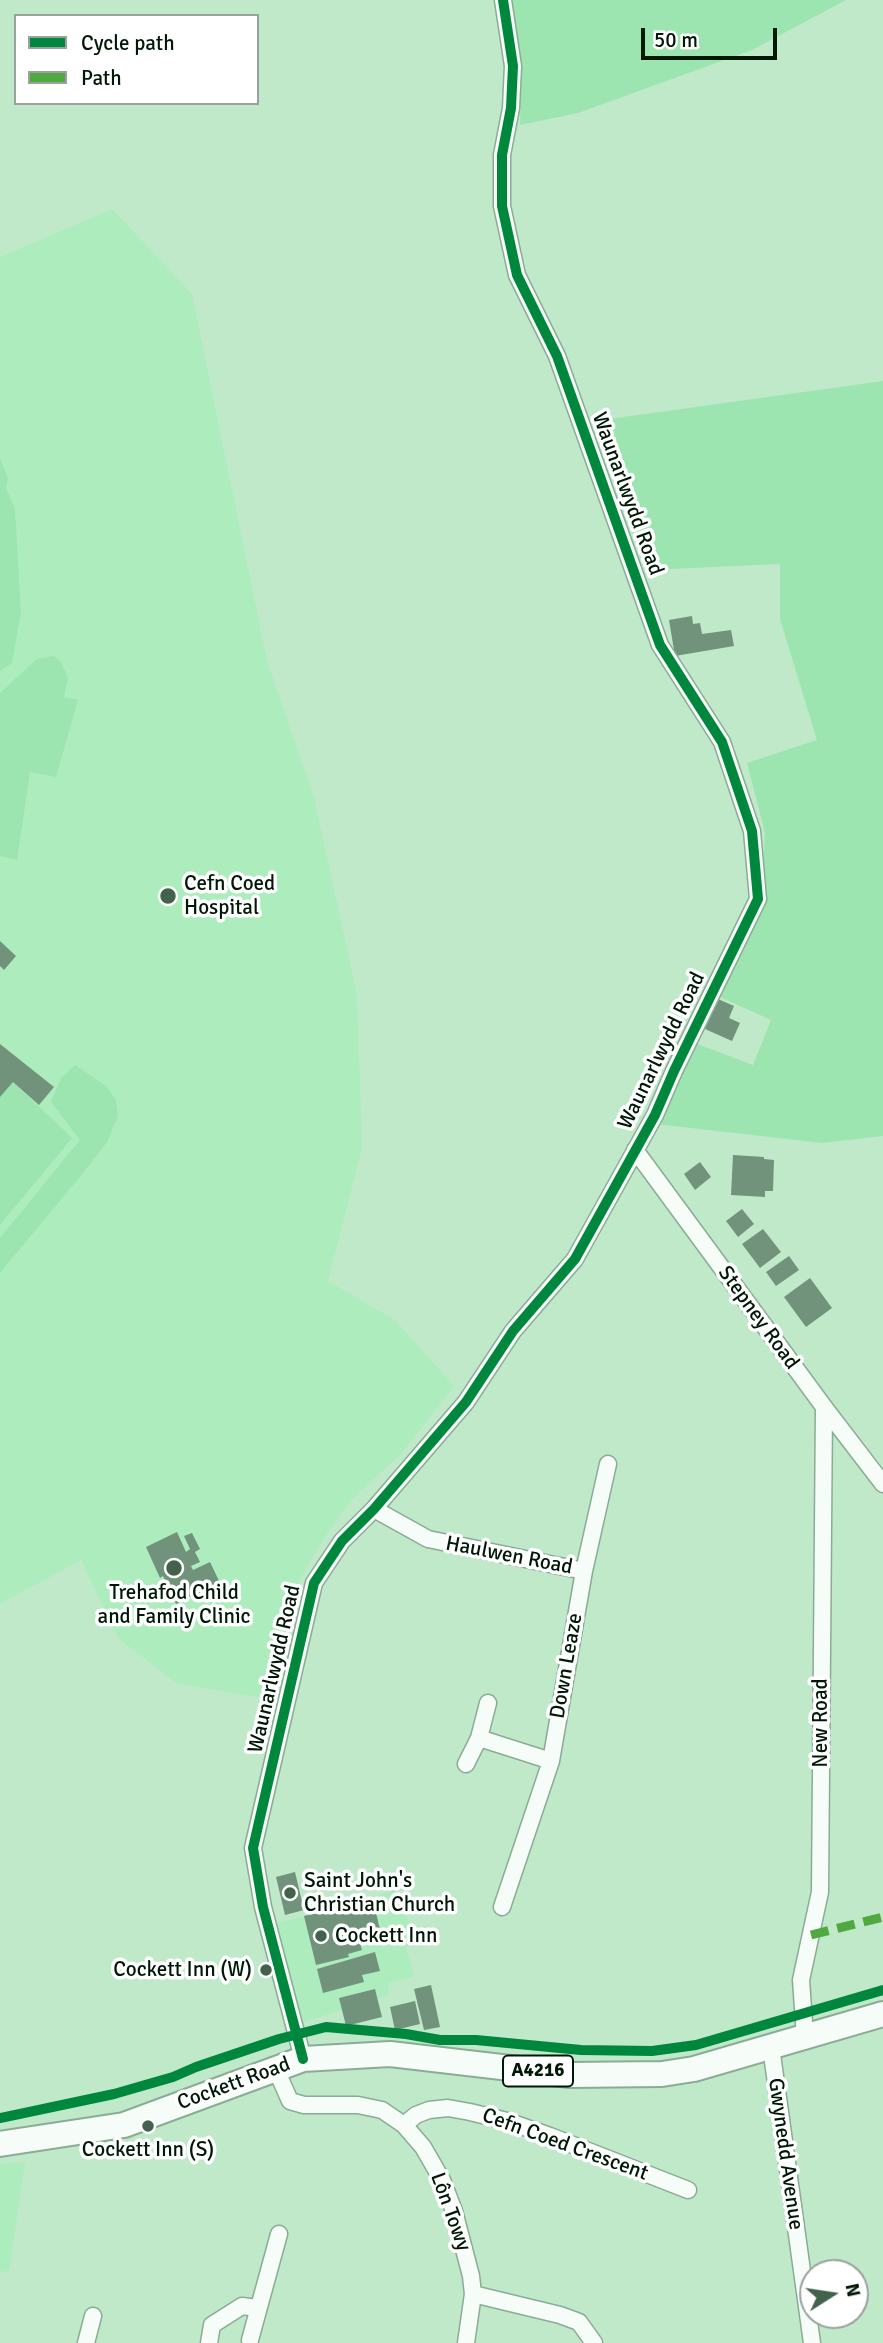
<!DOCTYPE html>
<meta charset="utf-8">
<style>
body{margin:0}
#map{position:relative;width:883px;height:2343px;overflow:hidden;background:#c0e9ca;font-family:Signika,sans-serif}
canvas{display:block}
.legend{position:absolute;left:14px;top:14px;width:245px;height:91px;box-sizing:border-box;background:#fff;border:2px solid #99a39b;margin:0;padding:9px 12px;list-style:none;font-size:21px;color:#001906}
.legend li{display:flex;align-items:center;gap:14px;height:35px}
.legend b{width:35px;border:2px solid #99a39b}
.north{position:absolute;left:799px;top:2259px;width:70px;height:70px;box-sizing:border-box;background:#fff;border:2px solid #99a39b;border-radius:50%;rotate:78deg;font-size:19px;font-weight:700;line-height:28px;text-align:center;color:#001906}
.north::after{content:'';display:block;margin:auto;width:24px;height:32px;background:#43624b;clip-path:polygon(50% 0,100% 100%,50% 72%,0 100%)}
.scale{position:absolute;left:641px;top:28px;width:136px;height:32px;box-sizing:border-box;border:4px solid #001906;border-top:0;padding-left:9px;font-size:21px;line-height:24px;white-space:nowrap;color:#001906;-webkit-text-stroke:5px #fff;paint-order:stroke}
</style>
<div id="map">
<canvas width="883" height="2343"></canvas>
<ul class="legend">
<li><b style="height:9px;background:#00873e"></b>Cycle path</li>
<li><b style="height:9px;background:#4fa940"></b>Path</li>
</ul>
<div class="north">N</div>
<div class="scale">50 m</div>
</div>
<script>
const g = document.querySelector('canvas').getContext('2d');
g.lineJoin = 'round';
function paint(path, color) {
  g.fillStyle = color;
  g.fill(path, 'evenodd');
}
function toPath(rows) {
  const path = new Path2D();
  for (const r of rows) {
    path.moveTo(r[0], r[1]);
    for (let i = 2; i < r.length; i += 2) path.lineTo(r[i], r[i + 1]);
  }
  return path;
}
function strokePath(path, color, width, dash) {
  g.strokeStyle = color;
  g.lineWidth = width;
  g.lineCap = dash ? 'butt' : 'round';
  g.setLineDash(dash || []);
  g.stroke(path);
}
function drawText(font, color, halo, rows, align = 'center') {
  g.font = font + ' Signika,sans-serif';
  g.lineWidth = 7;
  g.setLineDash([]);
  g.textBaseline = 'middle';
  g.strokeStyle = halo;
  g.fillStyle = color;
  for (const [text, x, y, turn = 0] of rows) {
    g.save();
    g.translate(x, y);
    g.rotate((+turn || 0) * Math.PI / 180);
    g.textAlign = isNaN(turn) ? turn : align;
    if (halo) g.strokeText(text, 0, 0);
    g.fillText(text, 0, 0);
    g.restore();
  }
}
paint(toPath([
 [112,209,192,294,267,661,314,797,357,995,362,1148,328,1281,395,1320,454,1386,401,1454,351,1500,320,1544,287,1603,268,1699,176,1683,118,1638,81,1560,0,1604,0,257],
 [394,1889,417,1940,406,1947,414,1977,388,1983,389,1995,295,2025,268,1925,358,1903],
 [25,2162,9,2271,0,2272,0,2164]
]), '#adecbd');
paint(toPath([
 [509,0,846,0,752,50,578,113,520,125,521,69],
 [883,381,883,1136,822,1143,656,1124,692,1042,753,1065,771,1020,718,996,760,900,765,833,747,763,817,740,780,619,780,564,648,570,595,421],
 [0,459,8,478,6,488,15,509,21,613,12,663,0,671],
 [54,656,61,662,68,678,64,697,78,700,56,777,30,772,17,860,0,856,0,693,37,659],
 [75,1065,106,1086,116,1100,118,1116,107,1142,91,1163,0,1273,0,1238,80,1140,51,1102,61,1078],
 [13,1082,72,1138,0,1225,0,1097]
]), '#9ce5b0');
paint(toPath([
 [692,616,693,624,700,623,702,634,731,630,734,646,675,656,669,620],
 [0,941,16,956,4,970,0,966],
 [718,999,734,1006,729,1018,740,1023,732,1041,705,1029],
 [0,1044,54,1087,39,1105,13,1082,0,1097],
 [733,1155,764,1157,764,1159,774,1160,773,1191,765,1191,765,1197,731,1195],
 [700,1162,711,1177,695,1190,684,1174],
 [742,1209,754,1224,738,1237,726,1221],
 [763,1229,781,1252,760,1268,742,1244],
 [789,1256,799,1270,776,1286,766,1272],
 [810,1278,832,1308,806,1327,784,1297],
 [177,1532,186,1552,190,1549,184,1536,192,1533,200,1549,195,1552,200,1562,191,1566,193,1570,210,1562,220,1583,176,1604,163,1576,160,1578,146,1547],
 [295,1872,304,1910,285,1915,276,1877],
 [368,1905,369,1910,375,1908,380,1930,358,1936,362,1950,348,1954,349,1957,316,1965,304,1916,333,1909,334,1913],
 [375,1952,380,1971,362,1975,364,1982,323,1993,317,1969],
 [431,1985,440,2027,424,2030,414,1989],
 [375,1989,382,2017,346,2026,339,1998],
 [415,2001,420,2024,395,2030,390,2007]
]), '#71927b');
const minor = toPath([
 [635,1150,824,1407,883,1484],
 [374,1509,428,1539,584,1571],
 [479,1738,551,1761],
 [466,1764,479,1738,488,1703],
 [502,1907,551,1761,584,1571,608,1464],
 [805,2037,801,1980,820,1892,824,1407],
 [771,2047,812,2343],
 [303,2059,263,1907,253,1848,314,1583,342,1541,374,1509,466,1402,513,1331,575,1259,655,1115,674,1071,758,899,752,831,722,742,660,645,557,356,517,275,502,206,502,155,511,108,513,66,503,0],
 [275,2067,290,2101,304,2105,358,2105,382,2110,404,2125,423,2147,442,2180,454,2211,471,2276,473,2294,466,2343],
 [404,2125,416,2115,429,2110,448,2108,470,2112,507,2121,550,2136,688,2190],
 [473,2294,560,2315,579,2322,594,2343],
 [250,2340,279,2234],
 [86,2343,93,2316],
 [209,2343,212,2325,242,2306,258,2308]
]);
const primary = toPath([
 [0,2144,124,2125,303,2059,390,2054,570,2075,662,2074,694,2069,883,2014]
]);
strokePath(minor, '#8bac94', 19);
strokePath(primary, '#8bac94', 28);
strokePath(minor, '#f6fcf7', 16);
strokePath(primary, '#f6fcf7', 24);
strokePath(toPath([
 [811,1935,883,1917]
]), '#4fa940', 9, [18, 9]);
strokePath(toPath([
 [303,2059,263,1907,253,1848,314,1583,342,1541,374,1509,466,1402,513,1331,575,1259,655,1115,674,1071,758,899,752,831,722,742,660,645,557,356,517,275,502,206,502,155,511,108,513,66,503,0],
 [0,2118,114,2094,173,2077,196,2067,279,2039,326,2027,406,2034,440,2040,476,2040,581,2050,652,2051,696,2045,883,1990]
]), '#00873e', 10);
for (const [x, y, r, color] of [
 [168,896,9,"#43624b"],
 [174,1568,9,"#43624b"],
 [290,1893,7,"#43624b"],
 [321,1936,7,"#43624b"],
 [266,1970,7,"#43624b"],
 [148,2126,7,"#43624b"]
]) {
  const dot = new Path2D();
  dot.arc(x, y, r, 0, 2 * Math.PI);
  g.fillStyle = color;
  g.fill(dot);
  strokePath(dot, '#fff', 2.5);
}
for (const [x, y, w] of [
 [538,2071,70]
]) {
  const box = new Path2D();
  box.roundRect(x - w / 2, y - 15.5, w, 31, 5);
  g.fillStyle = '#fff';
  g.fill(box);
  strokePath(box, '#001906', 2);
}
drawText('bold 19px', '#001906', null, [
 ["A4216",538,2071]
]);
drawText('21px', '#001906', '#fff', [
 ["Waunarlwydd Road",627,494,70],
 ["Waunarlwydd Road",662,1051,-64],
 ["Stepney Road",758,1318,54],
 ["Haulwen Road",509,1556,11],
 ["Down Leaze",567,1666,-80],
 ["Waunarlwydd Road",275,1669,-77],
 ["New Road",821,1723,-90],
 ["Cockett Road",234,2084,-20],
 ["Cefn Coed Crescent",565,2145,20],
 ["Gwynedd Avenue",785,2154,82],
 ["Lôn Towy",450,2212,70]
]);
drawText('21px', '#001906', '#fff', [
 ["Cefn Coed",184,884],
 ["Hospital",184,908],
 ["Trehafod Child",174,1593,"center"],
 ["and Family Clinic",174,1617,"center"],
 ["Saint John's",304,1881],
 ["Christian Church",304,1905],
 ["Cockett Inn",335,1936],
 ["Cockett Inn (W)",252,1970,"right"],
 ["Cockett Inn (S)",148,2150,"center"]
], 'left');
</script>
